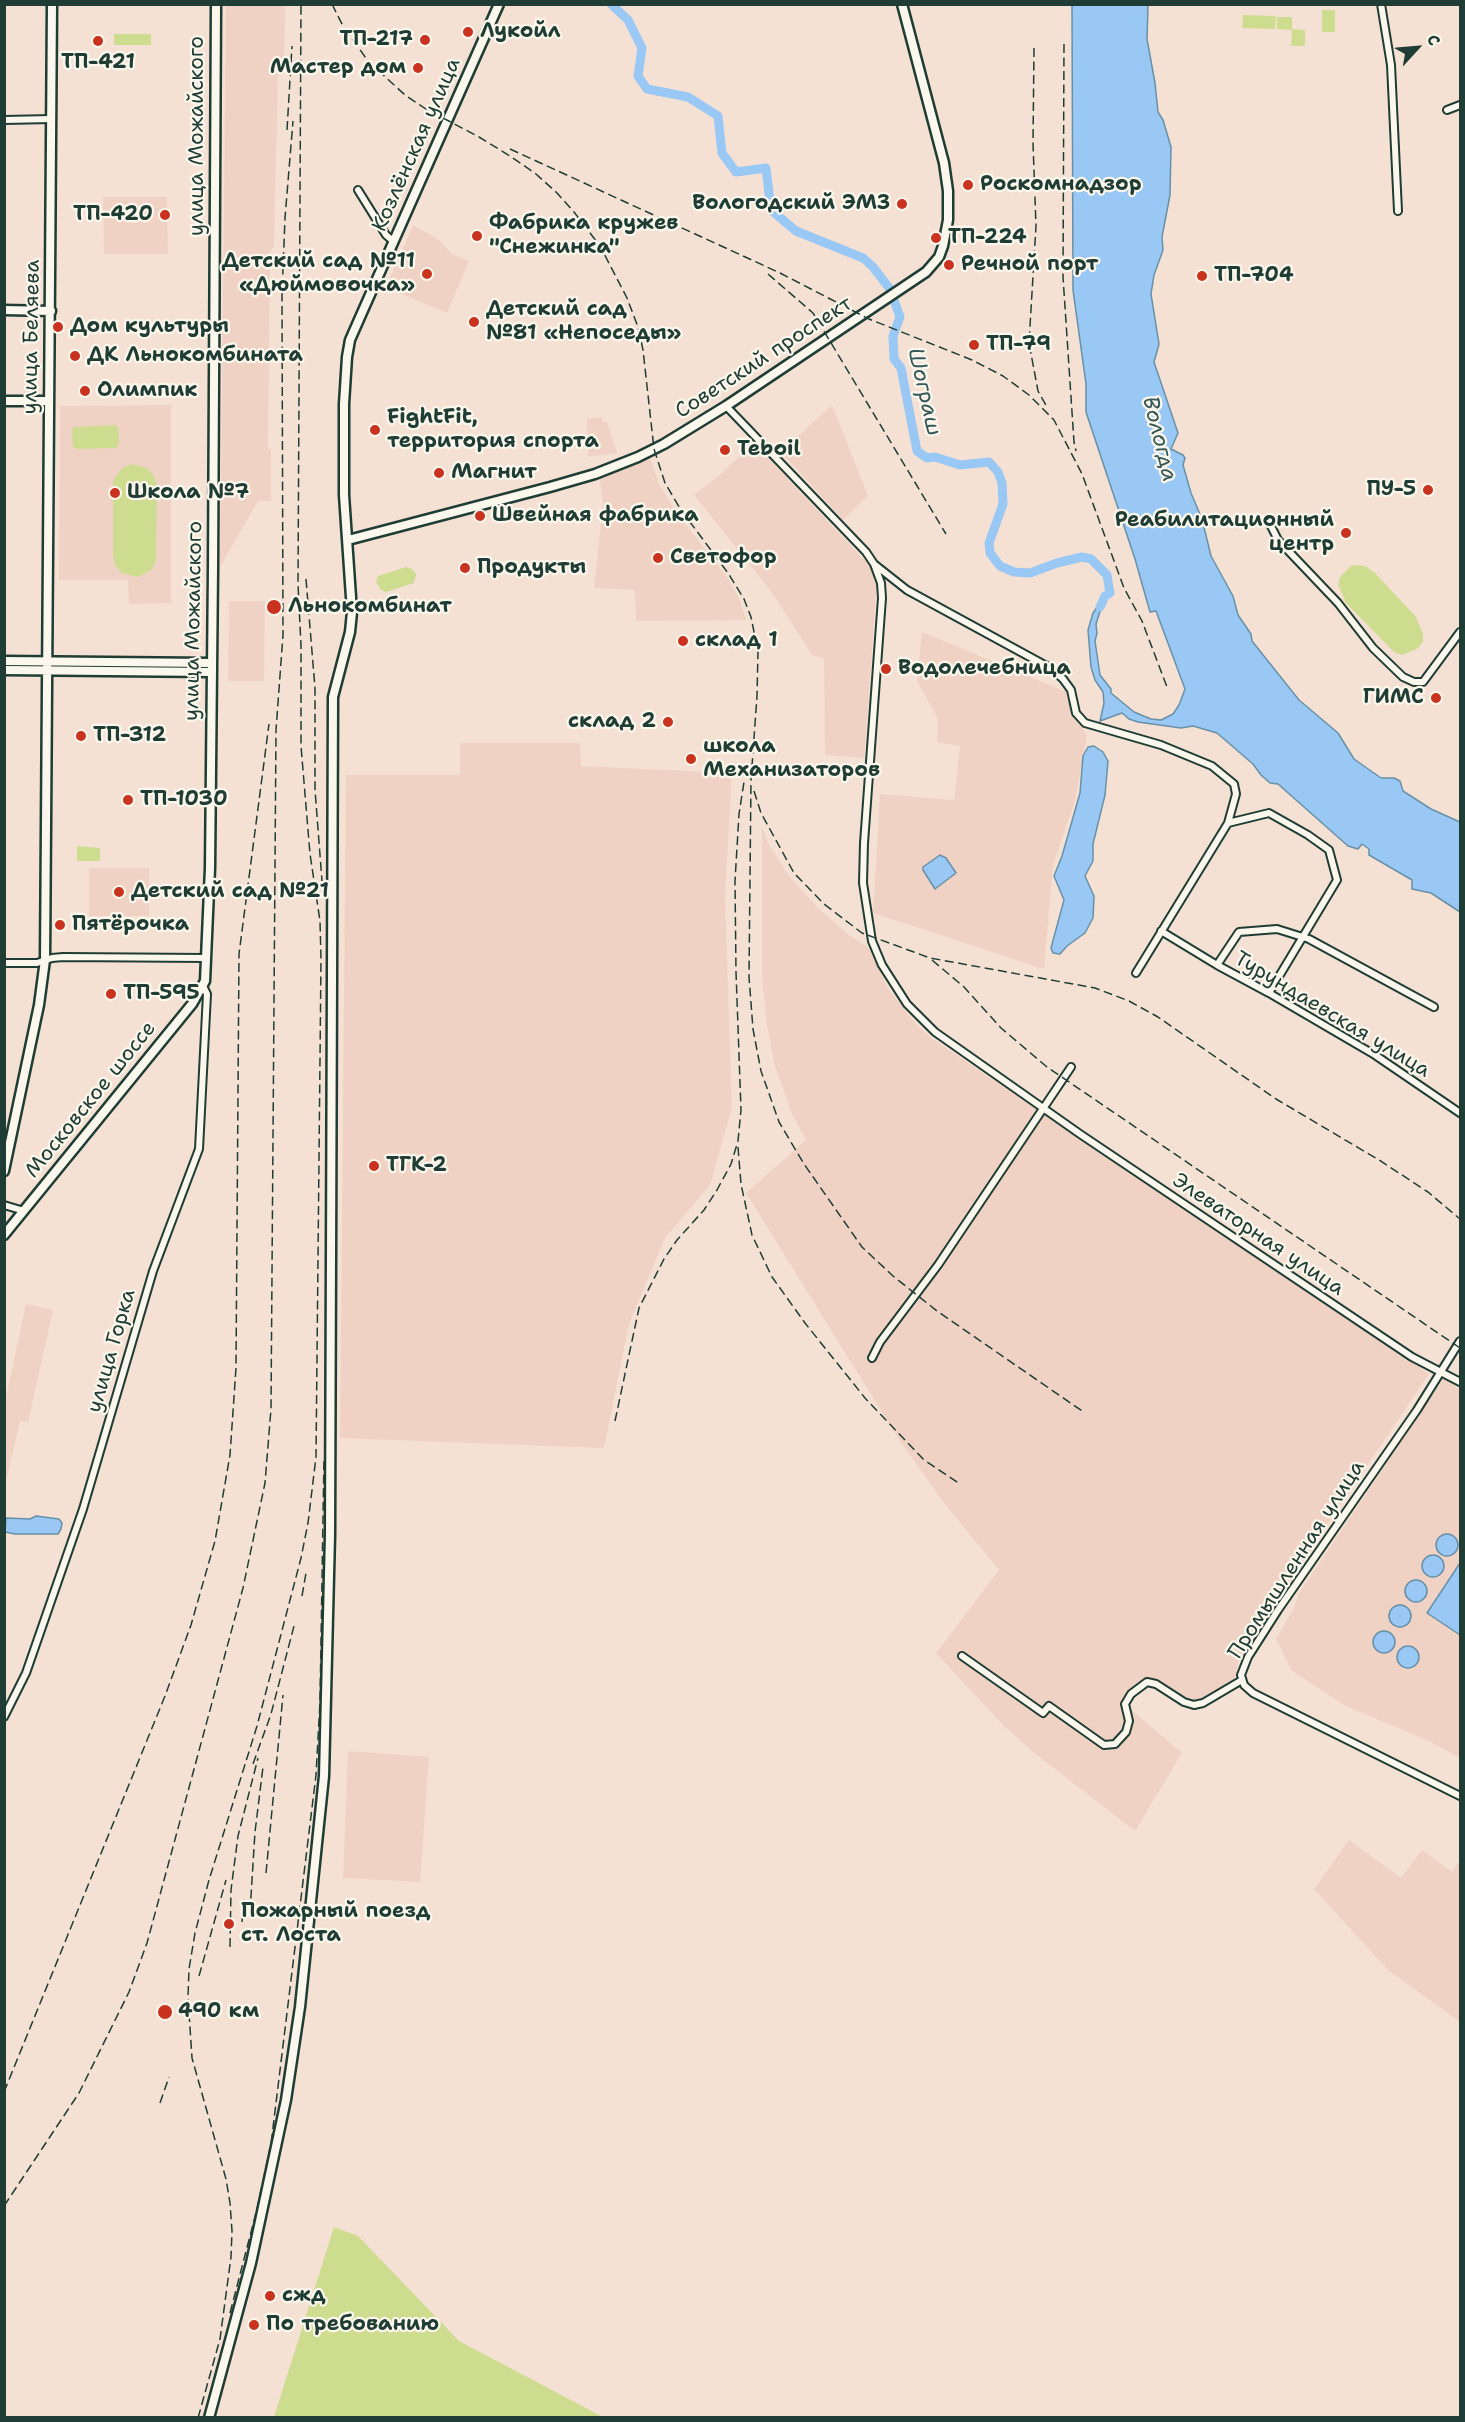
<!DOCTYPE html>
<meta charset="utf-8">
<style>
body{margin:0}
#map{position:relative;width:1465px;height:2422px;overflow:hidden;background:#f5e1d4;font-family:"Shantell Sans",sans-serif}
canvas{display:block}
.frame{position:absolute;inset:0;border:6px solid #1f3d34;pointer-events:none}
.north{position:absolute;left:1387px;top:18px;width:60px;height:60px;-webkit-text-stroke:4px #fbf7ec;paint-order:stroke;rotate:64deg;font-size:16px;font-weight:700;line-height:24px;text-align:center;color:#1f3d34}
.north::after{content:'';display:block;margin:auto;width:21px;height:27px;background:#1f3d34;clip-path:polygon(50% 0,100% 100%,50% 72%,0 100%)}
</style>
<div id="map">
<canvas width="1465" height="2422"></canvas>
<div class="frame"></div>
<div class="north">С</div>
</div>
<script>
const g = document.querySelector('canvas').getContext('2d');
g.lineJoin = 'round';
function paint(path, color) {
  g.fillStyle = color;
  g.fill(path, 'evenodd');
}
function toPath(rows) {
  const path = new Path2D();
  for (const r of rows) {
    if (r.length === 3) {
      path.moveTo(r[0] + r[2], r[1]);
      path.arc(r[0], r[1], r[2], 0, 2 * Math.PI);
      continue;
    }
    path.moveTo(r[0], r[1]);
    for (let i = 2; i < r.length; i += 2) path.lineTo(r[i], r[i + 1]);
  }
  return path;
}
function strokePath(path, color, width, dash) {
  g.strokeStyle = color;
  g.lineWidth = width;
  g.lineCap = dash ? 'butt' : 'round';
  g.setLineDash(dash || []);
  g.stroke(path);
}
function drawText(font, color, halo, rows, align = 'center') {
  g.font = font + ' "Shantell Sans",sans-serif';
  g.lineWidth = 4.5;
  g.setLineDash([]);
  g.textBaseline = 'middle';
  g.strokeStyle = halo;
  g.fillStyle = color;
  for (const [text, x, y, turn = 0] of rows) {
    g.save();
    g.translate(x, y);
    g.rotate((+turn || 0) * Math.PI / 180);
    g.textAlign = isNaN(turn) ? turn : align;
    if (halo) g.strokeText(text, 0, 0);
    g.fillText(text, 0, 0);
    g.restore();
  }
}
paint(toPath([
 [226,5,285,5,284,74,278,77,274,245,270,253,268,449,271,449,271,501,258,501,220,567],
 [103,197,167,197,168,254,104,254],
 [413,225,439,240,452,254,469,261,447,313,386,287],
 [171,405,171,603,129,604,128,580,59,580,60,406],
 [832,405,868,496,843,520,781,452],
 [602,417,603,422,607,422,617,453,588,457,587,419],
 [754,443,870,566,876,584,876,597,864,758,825,755,824,659,812,655,773,594,694,495,723,472],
 [650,458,659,484,677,513,729,580,740,601,746,620,636,621,635,590,594,588,603,504,600,479],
 [229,601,265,601,264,681,228,681],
 [922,632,1066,692,1074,718,1087,735,1075,801,1053,865,1044,969,873,913,880,794,954,800,960,746,937,742,938,719,917,681],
 [460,743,580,743,581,766,732,773,725,896,732,1107,710,1185,665,1238,629,1324,604,1448,340,1438,346,775,460,775],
 [762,827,768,843,789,876,818,908,848,934,869,948,887,987,915,1023,930,1037,1429,1374,1248,1642,1239,1658,1235,1678,1189,1706,1171,1699,1147,1685,1127,1706,1182,1753,1135,1831,1033,1752,1003,1725,936,1653,999,1570,944,1503,898,1438,746,1193,806,1140,792,1114,775,1066,767,1025,762,977],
 [89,868,149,868,149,916,89,916],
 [26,1304,53,1310,28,1422,20,1421,7,1478,4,1477,5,1402],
 [1444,1378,1460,1389,1460,1758,1431,1742,1346,1706,1292,1671,1276,1639,1293,1610,1299,1593],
 [348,1751,429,1757,420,1882,343,1878],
 [1349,1840,1401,1878,1422,1850,1452,1872,1460,1860,1460,2022,1388,1970,1314,1889]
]), '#f0d2c4');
paint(toPath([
 [1322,10,1335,10,1335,32,1322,32],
 [1243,15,1276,16,1275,29,1242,28],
 [1277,17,1292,17,1292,29,1305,30,1305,46,1291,46,1292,30,1277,29],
 [114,34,151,34,151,45,114,45],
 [116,425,118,429,119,444,116,448,78,449,73,447,72,430,74,427],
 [132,464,147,468,154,476,157,486,156,560,152,569,138,577,122,573,115,565,113,555,113,481,122,468],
 [1359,565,1367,567,1375,573,1416,617,1423,634,1423,642,1417,649,1402,655,1394,652,1346,603,1338,585,1340,577,1351,566],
 [406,567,412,569,416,574,414,583,386,592,381,590,376,582,378,576],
 [77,846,100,848,100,861,77,861],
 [334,2227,358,2236,459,2341,603,2417,274,2417]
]), '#cedc8f');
const water = toPath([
 [1072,5,1148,5,1147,39,1155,83,1158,112,1163,120,1171,147,1170,195,1162,237,1163,250,1154,275,1151,294,1159,344,1154,362,1178,433,1171,449,1183,455,1185,458,1183,465,1191,493,1202,519,1211,556,1233,596,1238,615,1251,634,1252,641,1299,700,1338,733,1354,759,1381,778,1394,778,1400,781,1403,791,1431,809,1460,822,1460,912,1431,893,1412,889,1412,880,1369,855,1369,849,1362,844,1358,849,1348,846,1278,784,1270,783,1261,775,1253,764,1217,733,1193,726,1181,728,1138,722,1129,719,1122,713,1100,721,1104,703,1103,692,1095,680,1091,667,1088,630,1093,613,1105,596,1096,624,1097,633,1095,641,1100,675,1111,689,1111,693,1134,712,1151,719,1161,720,1173,714,1179,705,1185,689,1156,611,1150,612,1135,559,1086,412,1086,384,1073,290,1072,5],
 [1094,746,1103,752,1108,761,1105,795,1093,844,1093,861,1085,876,1094,896,1093,918,1085,933,1067,946,1060,954,1053,953,1051,948,1064,900,1054,876,1062,856,1080,793,1083,756,1088,747,1094,746],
 [940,855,946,858,956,873,935,889,923,870,923,867,940,855],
 [36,1516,59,1519,62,1523,61,1529,58,1534,15,1534,5,1532,6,1518,30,1519,36,1516],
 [1447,1545,11],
 [1433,1566,11],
 [1460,1563,1460,1635,1427,1613,1460,1563],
 [1416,1591,11],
 [1400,1616,11],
 [1384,1642,11],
 [1408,1657,11]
]);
paint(water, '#99c8f4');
strokePath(water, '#6890a7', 1.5);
strokePath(toPath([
 [611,4,628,20,642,48,638,76,647,89,688,97,718,116,722,153,736,172,766,168,771,210,796,231,863,258,873,267,890,289,900,317,893,336,894,359,901,368,917,451,927,458,935,457,960,465,989,462,998,472,1002,483,1003,504,989,543,990,553,1000,566,1014,572,1030,573,1057,563,1082,557,1091,559,1107,575,1110,593,1105,596,1100,607]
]), '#99c8f4', 9);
const street = toPath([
 [1381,4,1391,65,1398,211],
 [1447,110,1460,105],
 [4,120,52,119],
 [358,190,386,235,393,241],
 [726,406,866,552,874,564,907,590,1052,669,1063,679,1071,690,1076,713,1085,723,1161,745,1212,766,1234,784,1236,794,1228,823,1136,973],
 [1268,520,1278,540,1338,603,1373,648,1403,677,1414,682,1423,682,1460,632],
 [874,564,881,583,882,598,864,843,863,883,872,941,882,965,907,1004,935,1032,1080,1134,1412,1357,1460,1382],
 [1228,823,1269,813,1308,835,1329,850,1337,880,1269,993],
 [1161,931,1217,965,1269,993,1375,1055,1460,1113],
 [4,963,37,963,52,958,63,957,207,958],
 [1217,965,1239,932,1277,929,1309,939,1434,1007],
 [4,1205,24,1211],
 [1460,1341,1417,1410,1278,1610,1248,1657,1241,1675,1244,1685,1253,1693,1460,1796],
 [872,1358,880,1342,938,1265,1071,1067],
 [962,1656,1043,1713,1049,1706,1104,1745,1115,1744,1126,1732,1129,1721,1125,1704,1131,1694,1147,1682,1156,1684,1184,1702,1194,1705,1203,1703,1242,1680],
 [4,1717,26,1673,83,1509,153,1271,199,1149,207,994,203,986]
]);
const secondary = toPath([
 [4,310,51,311],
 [4,401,49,401],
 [348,540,550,487,595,474,638,457,664,444,726,406,926,272,939,257,943,246,948,220,948,191,944,163,902,4],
 [4,661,211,663],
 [4,670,211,672],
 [4,1171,39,1005,45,960,52,4],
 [4,1235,192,1004,205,981,210,868,213,569,216,4],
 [209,2418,251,2263,286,2100,300,2007,324,1776,330,1535,333,697,350,632,352,612,344,495,344,404,347,357,350,340,361,315,499,4]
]);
strokePath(street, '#1f3d34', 10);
strokePath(secondary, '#1f3d34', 13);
strokePath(street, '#fbf7ec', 6);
strokePath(secondary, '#fbf7ec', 8);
strokePath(toPath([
 [332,4,343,26,368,61,405,95,426,109,479,137,510,156,536,174,557,193,574,212,600,246,627,298,638,327,643,350,654,449,665,483,681,510,728,573,744,599,751,617,758,652,757,696,751,780,749,977,753,1029,761,1071,779,1122,804,1164,862,1247,893,1276,937,1311,1085,1413],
 [1064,44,1063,277,1074,442,1076,451],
 [1034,48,1033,143,1036,226,1029,343,1038,391,1047,407],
 [287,130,292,46],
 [510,149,780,273,869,319,972,360,1003,376,1029,395,1054,420,1082,474,1124,588,1142,621,1167,687],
 [768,274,813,313,946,534],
 [306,579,315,688,315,790,322,881],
 [754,791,761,813,794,873,824,904,862,933,930,958,1095,988,1129,1001,1158,1017,1276,1099,1379,1160,1428,1192,1460,1219],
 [932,960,964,987,1001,1028,1047,1067,1460,1348],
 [738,1147,741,1184,752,1235,772,1277,805,1323,865,1398,924,1460,960,1484],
 [615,1421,639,1308,664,1259,677,1240,704,1210,717,1190,731,1164,738,1141,741,1110,736,972,735,881,739,814,744,782],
 [302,1596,306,1573],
 [253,1764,271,1714,294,1626],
 [266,1873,283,1695],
 [250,1912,255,1832,263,1767],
 [242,1922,244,1899],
 [230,1947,231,1890,238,1836,258,1758],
 [199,1976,226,1880],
 [4,2092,165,1696,191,1625,215,1541,230,1455,236,1368,239,954,269,724],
 [160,2103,169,2077],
 [4,2206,79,2093,129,1992,147,1943,243,1588,265,1483,271,1409,276,730,283,635,282,295,285,218,293,121],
 [230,2313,257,2209,271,2144,316,1775,320,1702,324,1457],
 [198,2418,220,2339,231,2257,232,2231,230,2203,226,2179,192,2058,188,1997,189,1969,195,1933,209,1880,257,1726,301,1558,308,1523,316,1457,321,959,320,921,310,854,301,746,301,646,298,584,301,4]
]), '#1f3d34', 1.5, [9, 4.5]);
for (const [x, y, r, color] of [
 [468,32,6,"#c8321e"],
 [425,40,6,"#c8321e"],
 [98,41,6,"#c8321e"],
 [418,68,6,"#c8321e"],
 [968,185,6,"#c8321e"],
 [902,204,6,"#c8321e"],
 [165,215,6,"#c8321e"],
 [477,236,6,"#c8321e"],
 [936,238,6,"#c8321e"],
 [949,265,6,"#c8321e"],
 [427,274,6,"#c8321e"],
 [1202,276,6,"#c8321e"],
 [474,322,6,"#c8321e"],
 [58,327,6,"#c8321e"],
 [974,345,6,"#c8321e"],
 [75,356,6,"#c8321e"],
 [85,391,6,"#c8321e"],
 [375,430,6,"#c8321e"],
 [725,450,6,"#c8321e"],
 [439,473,6,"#c8321e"],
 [1428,490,6,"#c8321e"],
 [115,493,6,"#c8321e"],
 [480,516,6,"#c8321e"],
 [1346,533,6,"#c8321e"],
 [658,558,6,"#c8321e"],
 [465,568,6,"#c8321e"],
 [274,607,8,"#c8321e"],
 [683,641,6,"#c8321e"],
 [886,669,6,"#c8321e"],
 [1436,698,6,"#c8321e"],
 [668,722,6,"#c8321e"],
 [81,736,6,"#c8321e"],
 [691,759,6,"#c8321e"],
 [128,800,6,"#c8321e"],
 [119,892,6,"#c8321e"],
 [60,925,6,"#c8321e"],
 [111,994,6,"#c8321e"],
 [374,1166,6,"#c8321e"],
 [229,1924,6,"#c8321e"],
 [165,2012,8,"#c8321e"],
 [270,2296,6,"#c8321e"],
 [254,2325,6,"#c8321e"]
]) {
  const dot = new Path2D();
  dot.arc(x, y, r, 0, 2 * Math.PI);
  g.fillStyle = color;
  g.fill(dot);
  strokePath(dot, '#fbf7ec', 2);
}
drawText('bold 21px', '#1f3d34', '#fbf7ec', [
 ["Лукойл",480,32],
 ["ТП-217",413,40,"right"],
 ["ТП-421",98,63,"center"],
 ["Мастер дом",406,68,"right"],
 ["Роскомнадзор",980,185],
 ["Вологодский ЭМЗ",890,204,"right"],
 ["ТП-420",153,215,"right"],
 ["Фабрика кружев",489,224],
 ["\"Снежинка\"",489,248],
 ["ТП-224",948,238],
 ["Детский сад №11",415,262,"right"],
 ["«Дюймовочка»",415,286,"right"],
 ["Речной порт",961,265],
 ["ТП-704",1214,276],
 ["Детский сад",486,310],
 ["№81 «Непоседы»",486,334],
 ["Дом культуры",70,327],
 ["ТП-79",986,345],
 ["ДК Льнокомбината",87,356],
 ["Олимпик",97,391],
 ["FightFit,",387,418],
 ["территория спорта",387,442],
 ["Teboil",737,450],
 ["Магнит",451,473],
 ["ПУ-5",1416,490,"right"],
 ["Школа №7",127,493],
 ["Швейная фабрика",492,516],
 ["Реабилитационный",1334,521,"right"],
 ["центр",1334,545,"right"],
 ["Светофор",670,558],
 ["Продукты",477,568],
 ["Льнокомбинат",288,607],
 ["склад 1",695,641],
 ["Водолечебница",898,669],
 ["ГИМС",1424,698,"right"],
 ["склад 2",656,722,"right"],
 ["ТП-312",93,736],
 ["школа",703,747],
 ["Механизаторов",703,771],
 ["ТП-1030",140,800],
 ["Детский сад №21",131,892],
 ["Пятёрочка",72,925],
 ["ТП-595",123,994],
 ["ТГК-2",386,1166],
 ["Пожарный поезд",241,1912],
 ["ст. Лоста",241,1936],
 ["490 км",178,2012],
 ["сжд",282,2296],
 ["По требованию",266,2325]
], 'left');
drawText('21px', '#1f3d34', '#fbf7ec', [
 ["улица Можайского",198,136,-90],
 ["Козлёнская улица",417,145,-66],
 ["улица Беляева",32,337,-89],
 ["Советский проспект",764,358,-33],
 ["улица Можайского",194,621,-89],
 ["Турундаевская улица",1332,1015,31],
 ["Московское шоссе",91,1100,-51],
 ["Элеваторная улица",1258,1235,34],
 ["улица Горка",112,1351,-74],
 ["Промышленная улица",1297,1560,-57]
]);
drawText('italic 22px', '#37595a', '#fbf7ec', [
 ["Шограш",924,392,77],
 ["Вологда",1159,439,76]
]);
</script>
